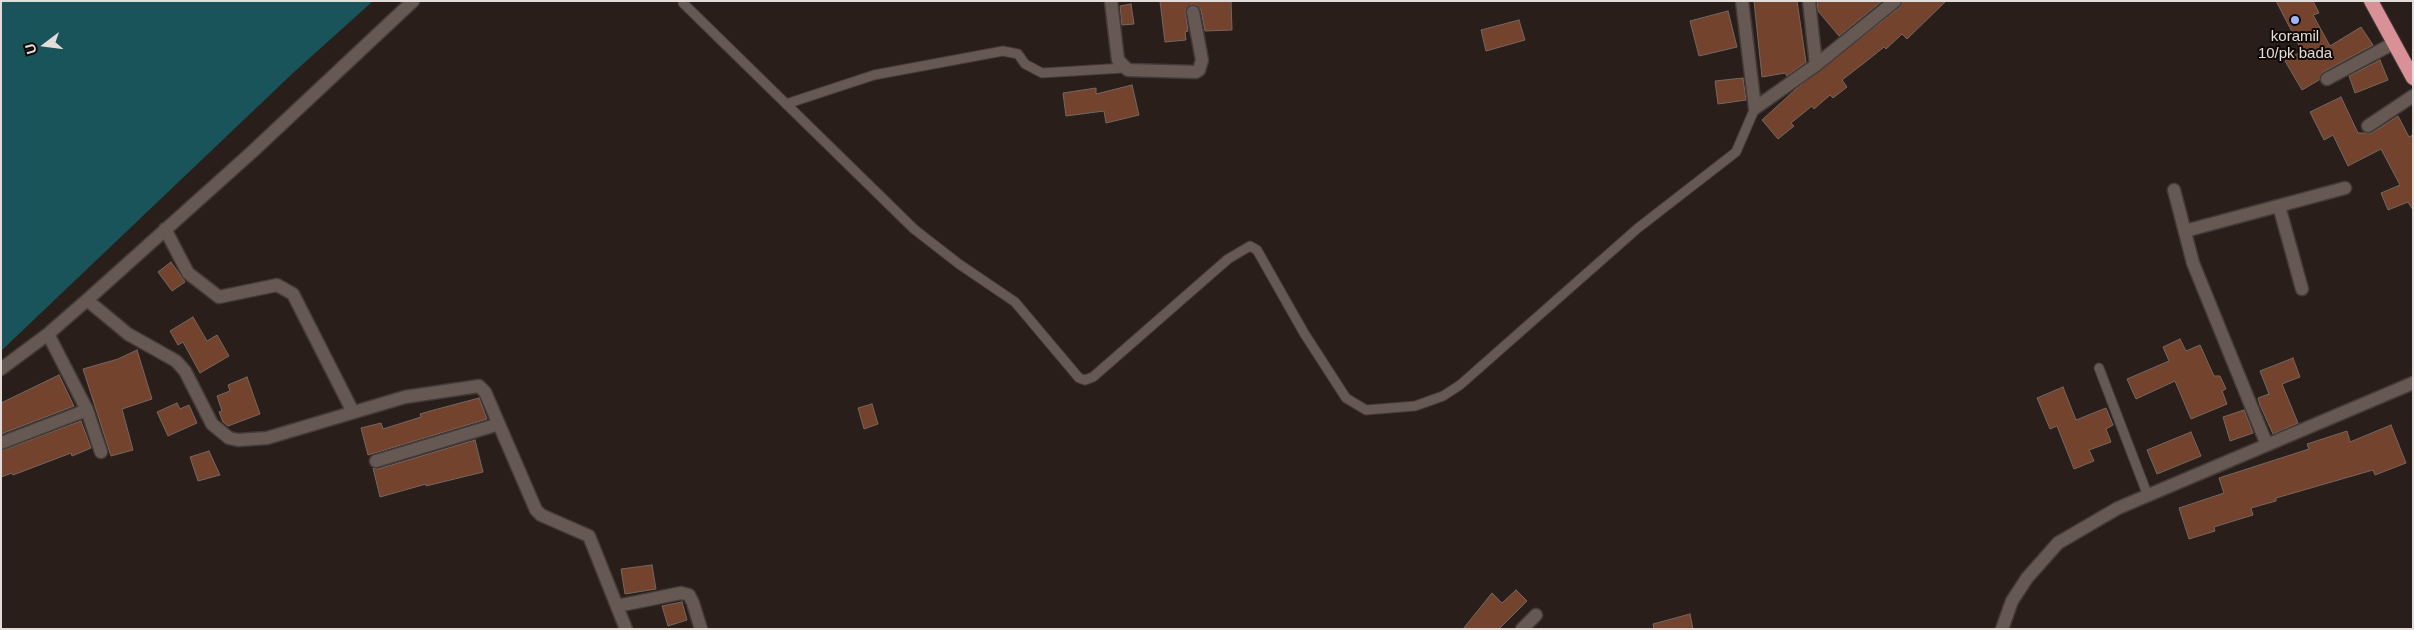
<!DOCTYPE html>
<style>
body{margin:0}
#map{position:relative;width:2414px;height:630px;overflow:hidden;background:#291e19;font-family:Arial,sans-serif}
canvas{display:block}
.frame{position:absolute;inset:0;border:2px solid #e4dcd8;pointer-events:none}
.north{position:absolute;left:20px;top:20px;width:50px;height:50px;-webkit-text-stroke:4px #0e0907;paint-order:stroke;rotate:255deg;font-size:14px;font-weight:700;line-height:20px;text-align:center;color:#e4dcd8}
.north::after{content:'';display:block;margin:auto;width:18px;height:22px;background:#e4dcd8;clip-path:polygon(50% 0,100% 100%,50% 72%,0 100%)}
</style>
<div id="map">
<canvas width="2414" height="630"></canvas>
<div class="frame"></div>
<div class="north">U</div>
</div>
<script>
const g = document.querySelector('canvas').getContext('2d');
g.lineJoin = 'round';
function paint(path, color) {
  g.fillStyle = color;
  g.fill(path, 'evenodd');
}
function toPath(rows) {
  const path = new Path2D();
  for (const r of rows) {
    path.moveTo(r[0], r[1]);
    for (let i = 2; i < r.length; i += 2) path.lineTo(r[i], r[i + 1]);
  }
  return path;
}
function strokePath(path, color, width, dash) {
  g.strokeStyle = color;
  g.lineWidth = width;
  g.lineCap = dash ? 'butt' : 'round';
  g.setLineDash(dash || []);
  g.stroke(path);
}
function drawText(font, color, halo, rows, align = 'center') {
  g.font = font + ' Arial,sans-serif';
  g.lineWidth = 4;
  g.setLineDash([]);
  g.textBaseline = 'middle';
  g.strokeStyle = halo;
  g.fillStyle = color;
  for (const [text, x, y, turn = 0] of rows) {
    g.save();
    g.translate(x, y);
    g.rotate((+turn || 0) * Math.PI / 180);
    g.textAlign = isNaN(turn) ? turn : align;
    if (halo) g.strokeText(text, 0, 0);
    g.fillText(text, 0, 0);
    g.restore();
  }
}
paint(toPath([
 [1,1,373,1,293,73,1,351]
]), '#1a545b');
const building = toPath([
 [1160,1,1231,1,1232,30,1205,31,1201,10,1196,5,1192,4,1185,10,1188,31,1185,32,1186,40,1165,42,1160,1],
 [1754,1,1797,1,1806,62,1787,76,1785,73,1762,77,1754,1],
 [1817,1,1882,1,1839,36,1818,11,1817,1],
 [1903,1,1946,1,1907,39,1902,34,1886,49,1884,47,1864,63,1842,80,1847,87,1833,98,1830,95,1814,109,1812,106,1791,123,1794,126,1778,139,1762,120,1797,88,1900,7,1903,1],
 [2276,1,2313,1,2319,13,2313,15,2330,46,2361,27,2373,45,2323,72,2319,80,2302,90,2285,61,2302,51,2276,1],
 [1131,4,1134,24,1122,25,1120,6,1131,4],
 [1728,11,1737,47,1699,56,1690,21,1728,11],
 [1519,20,1525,40,1486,51,1481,30,1519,20],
 [2380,60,2388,80,2355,93,2349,76,2380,60],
 [1743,78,1746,100,1718,104,1715,81,1743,78],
 [1132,85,1139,115,1106,123,1104,111,1066,116,1063,93,1096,88,1096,94,1132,85],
 [2341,97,2358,133,2372,133,2398,116,2409,137,2413,135,2413,210,2408,202,2388,210,2381,193,2400,185,2381,149,2348,166,2333,135,2324,140,2310,112,2341,97],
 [171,262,185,282,172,291,158,272,171,262],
 [193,317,207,341,217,335,229,356,200,373,183,342,178,345,170,331,193,317],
 [2180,339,2186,351,2200,345,2214,376,2220,376,2226,389,2222,391,2227,404,2191,419,2175,381,2136,399,2127,379,2169,361,2163,347,2180,339],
 [137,350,152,399,122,409,133,450,111,456,83,369,118,359,137,350],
 [2293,358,2300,377,2282,384,2298,423,2273,434,2260,405,2258,398,2269,394,2260,371,2293,358],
 [59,375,74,406,1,434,1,403,59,375],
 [247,377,260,414,228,426,223,422,219,412,222,411,217,396,230,391,228,385,247,377],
 [2063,387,2076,420,2106,408,2113,425,2106,429,2111,442,2089,450,2094,461,2074,469,2057,426,2050,429,2037,398,2063,387],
 [479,398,487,419,368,455,361,428,381,423,383,429,421,417,420,414,434,410,479,398],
 [177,403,180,409,189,405,197,423,168,436,157,412,177,403],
 [872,404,878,424,864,429,858,408,872,404],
 [2244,410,2253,433,2230,441,2223,417,2244,410],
 [81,421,91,448,72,456,71,453,13,475,12,473,1,477,1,451,81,421],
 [2391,425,2406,463,2375,475,2373,470,2276,498,2276,501,2251,508,2253,515,2214,527,2215,531,2189,539,2179,508,2224,493,2219,478,2309,449,2307,444,2347,431,2350,442,2391,425],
 [2191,432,2201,456,2157,474,2147,450,2191,432],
 [475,440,483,472,426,486,426,484,380,497,373,468,378,469,475,440],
 [209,451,220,475,198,481,190,457,209,451],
 [652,565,656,589,625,594,621,569,652,565],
 [1516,590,1527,601,1499,629,1463,629,1492,593,1502,603,1516,590],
 [682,602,687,620,668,626,662,606,682,602],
 [1690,614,1693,629,1654,629,1653,624,1690,614]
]);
paint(building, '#73432d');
strokePath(building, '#756761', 1);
const service = toPath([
 [683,3,914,229,959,264,1015,302,1079,378,1085,380,1093,377,1228,259,1250,246,1257,250,1304,333,1346,398,1366,410,1415,406,1443,396,1460,385,1638,228,1736,152,1755,108],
 [786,104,874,75,1003,51,1018,54,1025,64,1042,73,1124,68],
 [2099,368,2148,496]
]);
const minor = toPath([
 [1111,1,1118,60,1128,70,1196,72,1199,70,1202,60,1193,12],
 [1742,1,1755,108,1816,65,1895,1],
 [1809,1,1816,65],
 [2327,79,2394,43],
 [2368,126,2413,96],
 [2174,190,2193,263,2267,445],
 [2279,206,2302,289],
 [165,229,188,273,219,297,277,285,293,294,353,412],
 [2185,231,2345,188],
 [87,300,128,334,176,361,185,371,212,424,229,438,238,440,267,438,405,397,479,386,485,392,536,510,541,515,589,536,626,629],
 [48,334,87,410,101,452],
 [1,369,48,334,87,300,252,152,413,1],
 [1,443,87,410],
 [376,461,499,424],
 [617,606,681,593,689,595,693,603,701,629],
 [1522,629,1536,615],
 [2002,629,2012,601,2027,578,2058,543,2118,508,2413,383]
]);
const trunk = toPath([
 [2371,1,2413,78]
]);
strokePath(service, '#443b38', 11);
strokePath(minor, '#443b38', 15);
strokePath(trunk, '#443b38', 16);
strokePath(service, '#665852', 9);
strokePath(minor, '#665852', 12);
strokePath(trunk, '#d99197', 14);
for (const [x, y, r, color] of [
 [2295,20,5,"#a0b3fd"]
]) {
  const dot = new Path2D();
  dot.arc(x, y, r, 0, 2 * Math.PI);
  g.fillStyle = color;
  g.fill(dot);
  strokePath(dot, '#0e0907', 2);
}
drawText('15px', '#e4dcd8', '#0e0907', [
 ["koramil",2295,37],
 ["10/pk bada",2295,54]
]);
</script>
